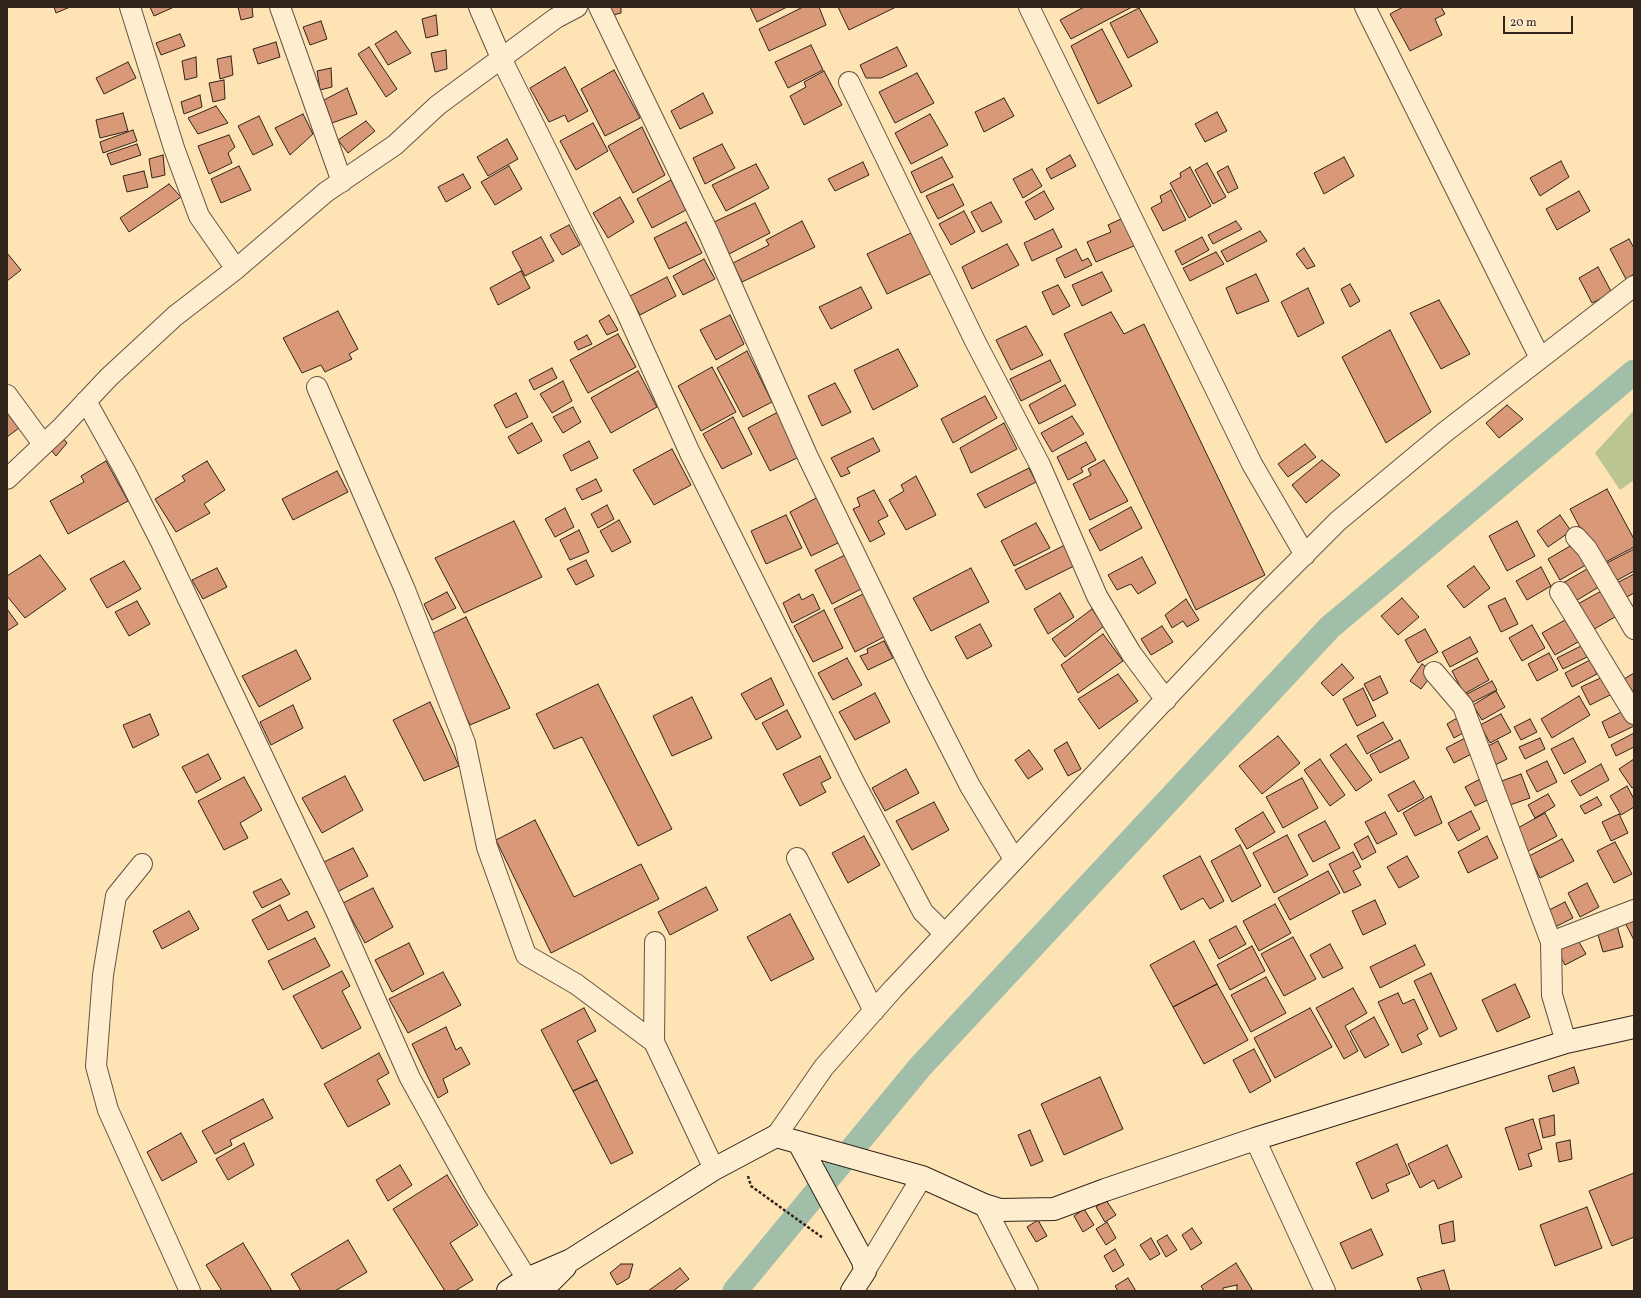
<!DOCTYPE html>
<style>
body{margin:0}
#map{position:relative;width:1641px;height:1298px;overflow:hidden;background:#fee3b5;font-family:Vollkorn,serif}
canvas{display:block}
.frame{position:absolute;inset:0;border:8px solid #30241b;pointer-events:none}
.scale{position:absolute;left:1503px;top:16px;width:70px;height:18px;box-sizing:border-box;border:2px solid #30241b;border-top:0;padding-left:5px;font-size:12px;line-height:14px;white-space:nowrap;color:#30241b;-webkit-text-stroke:3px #feedcf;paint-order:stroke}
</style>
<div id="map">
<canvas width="1641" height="1298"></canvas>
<div class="frame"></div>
<div class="scale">20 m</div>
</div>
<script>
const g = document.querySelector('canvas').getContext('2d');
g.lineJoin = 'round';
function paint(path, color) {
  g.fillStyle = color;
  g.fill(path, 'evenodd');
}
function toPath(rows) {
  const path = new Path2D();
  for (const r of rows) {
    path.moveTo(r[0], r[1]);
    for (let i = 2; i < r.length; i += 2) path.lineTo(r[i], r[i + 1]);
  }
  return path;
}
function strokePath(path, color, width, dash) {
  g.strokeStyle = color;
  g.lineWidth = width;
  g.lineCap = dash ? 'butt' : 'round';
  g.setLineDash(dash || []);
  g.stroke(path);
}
paint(toPath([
 [1634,410,1634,480,1620,490,1595,453]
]), '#bac592');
strokePath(toPath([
 [735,1291,920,1067,1330,627,1634,372]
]), '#a1bfa8', 25);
const building = toPath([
 [54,7,70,7,56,13,54,7],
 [150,7,174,7,154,16,150,7],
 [238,7,252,7,253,17,241,20,238,7],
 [608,7,621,7,621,13,609,16,608,7],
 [750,7,787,7,757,22,750,7],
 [803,7,819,7,826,25,769,51,759,29,803,7],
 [838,7,896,7,849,30,838,7],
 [1084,7,1132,7,1071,39,1060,20,1084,7],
 [1403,7,1441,7,1445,14,1435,19,1442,35,1410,51,1390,14,1403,7],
 [1139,8,1158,42,1128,58,1110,23,1139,8],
 [436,15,438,35,426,38,422,19,436,15],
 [321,21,327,39,310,45,303,27,321,21],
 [1102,29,1132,86,1098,104,1071,46,1102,29],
 [396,31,411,53,388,65,375,44,396,31],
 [180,34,185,46,161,55,156,43,180,34],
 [276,42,280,57,258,64,253,49,276,42],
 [811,45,823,70,788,88,775,62,811,45],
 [369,47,397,89,386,97,358,54,369,47],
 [897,47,907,66,881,78,866,78,860,65,897,47],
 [446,50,447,69,435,72,431,53,446,50],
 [231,56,233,75,220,79,217,59,231,56],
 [196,57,197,77,185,80,182,61,196,57],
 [128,62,136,78,104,94,96,78,128,62],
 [565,67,588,111,568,122,565,115,549,122,530,88,565,67],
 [331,68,332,87,320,90,317,71,331,68],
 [614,70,640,118,605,136,581,89,614,70],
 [824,71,842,105,804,125,790,96,806,87,804,82,824,71],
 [917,73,934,103,895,123,879,92,917,73],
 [224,80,225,99,213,102,209,83,224,80],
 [347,88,357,114,332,123,324,100,347,88],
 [703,93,713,113,680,129,671,111,703,93],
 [200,95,202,107,184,114,181,102,200,95],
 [1004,98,1014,116,984,132,975,112,1004,98],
 [216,106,228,123,198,134,188,118,216,106],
 [1217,112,1227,131,1205,142,1195,124,1217,112],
 [123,113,128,131,100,138,96,120,123,113],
 [303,114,313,134,290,155,275,128,303,114],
 [930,114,948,145,911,164,895,133,930,114],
 [259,116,273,145,253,155,238,126,259,116],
 [366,121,375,131,348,153,338,140,366,121],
 [593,123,608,151,576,170,560,141,593,123],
 [642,127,665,175,633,193,608,146,642,127],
 [133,130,137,141,103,153,100,142,133,130],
 [229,135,235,147,228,153,232,163,209,174,198,146,229,135],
 [507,139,518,159,488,176,477,157,507,139],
 [137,144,141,155,111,165,107,154,137,144],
 [722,144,735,168,705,184,693,158,722,144],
 [163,155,165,175,152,178,149,159,163,155],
 [1070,155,1076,166,1051,179,1046,169,1070,155],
 [942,157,953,177,921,193,911,172,942,157],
 [1344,157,1354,176,1324,194,1314,173,1344,157],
 [1561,161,1569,177,1540,196,1530,178,1561,161],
 [863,162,869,175,835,191,828,179,863,162],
 [1207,163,1226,197,1213,204,1195,170,1207,163],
 [756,164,769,188,726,211,712,185,756,164],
 [239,166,251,190,221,203,211,179,239,166],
 [509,166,522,189,495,205,481,182,509,166],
 [1228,166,1238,188,1228,193,1217,172,1228,166],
 [1190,167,1211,206,1189,218,1170,183,1181,177,1180,173,1190,167],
 [1032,169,1042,186,1023,198,1013,179,1032,169],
 [144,171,148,187,127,192,123,176,144,171],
 [463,174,471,188,446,202,438,187,463,174],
 [671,180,686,210,652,228,637,199,671,180],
 [169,184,181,197,129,232,120,218,169,184],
 [953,184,964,205,938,219,926,196,953,184],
 [1171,190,1186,220,1163,231,1151,208,1162,202,1160,196,1171,190],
 [1044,191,1054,209,1035,220,1025,202,1044,191],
 [1579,191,1590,211,1557,230,1546,209,1579,191],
 [620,197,634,222,608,238,593,213,620,197],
 [991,202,1002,222,982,232,971,212,991,202],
 [755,203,770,233,729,254,714,222,755,203],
 [964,211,975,232,951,245,939,224,964,211],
 [1123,218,1136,245,1096,262,1087,242,1111,232,1108,225,1123,218],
 [802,221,815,247,742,282,733,263,769,245,766,240,802,221],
 [1236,221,1242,229,1213,244,1208,235,1236,221],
 [686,222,702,253,669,269,654,238,686,222],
 [569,225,580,245,562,255,550,235,569,225],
 [1053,229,1062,247,1032,261,1024,243,1053,229],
 [1260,231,1267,241,1227,262,1221,251,1260,231],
 [911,233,932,273,887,294,867,254,911,233],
 [541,237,554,261,525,276,512,252,541,237],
 [1202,237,1209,250,1182,265,1175,251,1202,237],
 [1629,239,1634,248,1634,274,1626,279,1610,249,1629,239],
 [1007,244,1019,265,972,289,962,267,1007,244],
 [1304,248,1315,266,1307,269,1296,254,1304,248],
 [1076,249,1082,261,1088,258,1092,265,1065,278,1056,259,1076,249],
 [1216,252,1224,264,1190,281,1183,268,1216,252],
 [7,253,21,270,7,281,7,253],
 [704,259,715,279,683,295,673,276,704,259],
 [1598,267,1612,293,1592,303,1579,278,1598,267],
 [521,271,530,288,498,305,490,288,521,271],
 [1102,272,1112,291,1082,306,1072,285,1102,272],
 [1256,274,1269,301,1237,314,1226,288,1256,274],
 [667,277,676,296,640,315,630,296,667,277],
 [1350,284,1360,301,1350,307,1341,289,1350,284],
 [1058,285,1070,306,1053,315,1042,292,1058,285],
 [861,287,872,308,831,329,819,307,861,287],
 [1308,288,1324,323,1298,337,1281,302,1308,288],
 [1439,300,1470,354,1441,369,1410,313,1439,300],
 [338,311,358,349,349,354,352,359,325,372,321,365,302,373,283,338,338,311],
 [1111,312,1124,334,1144,324,1265,575,1196,610,1064,334,1111,312],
 [609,315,618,330,607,335,599,321,609,315],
 [730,315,744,344,716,360,700,330,730,315],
 [1026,326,1043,355,1011,370,996,340,1026,326],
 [1390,330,1431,412,1386,443,1342,357,1390,330],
 [618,334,636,367,588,393,570,360,618,334],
 [587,335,592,344,578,350,574,342,587,335],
 [898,349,918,386,873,410,854,370,898,349],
 [747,351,772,402,743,417,717,368,747,351],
 [1050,360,1061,381,1021,401,1010,379,1050,360],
 [712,367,736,412,701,431,678,386,712,367],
 [552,368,557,378,534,390,529,380,552,368],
 [638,371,657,407,611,433,591,398,638,371],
 [563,381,572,401,552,413,540,394,563,381],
 [835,383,851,412,822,426,808,396,835,383],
 [1065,385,1076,405,1039,424,1029,405,1065,385],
 [516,393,528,417,506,428,494,405,516,393],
 [985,396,997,418,953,443,941,419,985,396],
 [1507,405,1523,419,1499,438,1486,423,1507,405],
 [573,407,581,422,563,433,553,417,573,407],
 [7,412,19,428,7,437,7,412],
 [778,412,799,457,770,471,748,428,778,412],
 [1072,416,1084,434,1052,452,1041,433,1072,416],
 [733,417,752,454,722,469,703,434,733,417],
 [532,423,542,441,518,454,508,437,532,423],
 [1004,423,1017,449,971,473,960,448,1004,423],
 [58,432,67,443,56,456,46,444,58,432],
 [873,438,880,451,847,468,850,473,841,477,831,458,873,438],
 [589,441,598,458,571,471,563,455,589,441],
 [1086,442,1096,460,1081,468,1083,472,1068,480,1057,457,1086,442],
 [1305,444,1316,457,1288,477,1278,464,1305,444],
 [672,449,691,485,654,505,633,470,672,449],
 [1104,460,1128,501,1090,520,1073,484,1091,475,1088,469,1104,460],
 [1322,460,1340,475,1306,503,1292,485,1322,460],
 [106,461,128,501,68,534,50,501,84,482,81,476,106,461],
 [207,461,225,490,204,504,210,513,176,532,155,499,185,481,182,476,207,461],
 [1029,468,1036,482,985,508,977,494,1029,468],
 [337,471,348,492,293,520,282,499,337,471],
 [916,476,936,515,906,530,889,500,904,491,901,485,916,476],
 [596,479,602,491,582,500,576,489,596,479],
 [1607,489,1634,539,1634,547,1600,565,1570,509,1607,489],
 [874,490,888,516,878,521,885,534,870,542,853,509,860,506,857,498,874,490],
 [820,496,842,541,811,556,790,512,820,496],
 [607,505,614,519,598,528,591,514,607,505],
 [1131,507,1142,528,1100,551,1089,530,1131,507],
 [565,508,574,527,555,537,545,519,565,508],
 [786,515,802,548,766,564,751,531,786,515],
 [1560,515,1571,531,1548,547,1537,531,1560,515],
 [619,520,631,542,612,552,600,531,619,520],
 [514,521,542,577,464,613,435,558,514,521],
 [1517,521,1535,556,1507,571,1489,536,1517,521],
 [1036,523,1050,548,1014,566,1001,541,1036,523],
 [579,530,589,552,570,560,560,540,579,530],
 [1577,542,1589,563,1560,580,1548,559,1577,542],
 [1067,544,1078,564,1026,590,1015,570,1067,544],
 [1634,549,1634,571,1614,582,1605,564,1634,549],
 [847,554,863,588,832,604,815,570,847,554],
 [40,555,66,589,25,618,7,596,7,576,40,555],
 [1142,557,1156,583,1138,594,1131,584,1117,590,1108,575,1142,557],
 [586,560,594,576,576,585,567,569,586,560],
 [124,561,141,589,107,608,90,579,124,561],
 [1474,566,1490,588,1464,608,1447,586,1474,566],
 [1592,566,1602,585,1574,602,1563,583,1592,566],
 [1541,567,1551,586,1527,600,1516,581,1541,567],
 [217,568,227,587,203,599,192,580,217,568],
 [971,568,989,602,931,631,913,598,971,568],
 [1634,574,1634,593,1623,599,1615,584,1634,574],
 [1605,589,1620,614,1591,631,1576,605,1605,589],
 [447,592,456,608,432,620,424,604,447,592],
 [865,593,886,636,855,652,834,609,865,593],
 [1060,593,1074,617,1048,634,1034,609,1060,593],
 [799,594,802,600,813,594,820,609,792,623,783,603,799,594],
 [1402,598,1419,617,1398,635,1381,616,1402,598],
 [1505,598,1518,624,1501,632,1488,606,1505,598],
 [1186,599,1199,620,1187,627,1183,621,1172,628,1165,615,1186,599],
 [137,601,150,624,129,636,115,612,137,601],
 [7,609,18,624,7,631,7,609],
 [1092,609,1104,626,1065,657,1052,639,1092,609],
 [824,610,843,648,813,662,794,626,824,610],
 [1572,616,1585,638,1555,655,1542,633,1572,616],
 [466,617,510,708,470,725,427,636,466,617],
 [980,624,992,646,967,659,955,637,980,624],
 [1532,625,1545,648,1522,661,1509,638,1532,625],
 [1162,626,1173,642,1151,655,1141,639,1162,626],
 [1425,629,1438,652,1418,663,1405,640,1425,629],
 [1103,634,1123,661,1078,693,1061,665,1103,634],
 [1470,637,1478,652,1450,667,1442,652,1470,637],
 [884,641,893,658,868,670,860,656,868,653,867,649,884,641],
 [1587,643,1593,654,1563,669,1557,658,1587,643],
 [296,650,311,679,259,707,242,676,296,650],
 [1549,653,1558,670,1537,681,1528,664,1549,653],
 [847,658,862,685,833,700,818,673,847,658],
 [1477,658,1489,680,1464,694,1452,671,1477,658],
 [1590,660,1597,674,1572,687,1565,673,1590,660],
 [1342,664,1354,678,1333,696,1321,683,1342,664],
 [1422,664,1434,672,1421,689,1410,681,1422,664],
 [1634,673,1634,695,1633,695,1624,679,1634,673],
 [1118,674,1138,701,1099,729,1078,699,1118,674],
 [1380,676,1388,693,1373,701,1364,684,1380,676],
 [1605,676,1614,693,1590,705,1581,687,1605,676],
 [771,678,784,705,756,720,741,694,771,678],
 [1492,681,1497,690,1471,703,1467,694,1492,681],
 [598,684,672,829,638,846,582,737,554,749,536,714,598,684],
 [1363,688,1376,716,1357,726,1343,699,1363,688],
 [1496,691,1505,707,1482,720,1473,705,1496,691],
 [875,693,890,722,855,740,839,712,875,693],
 [1579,696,1590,715,1552,738,1541,719,1579,696],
 [692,697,712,738,672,756,653,716,692,697],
 [430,702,459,766,424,781,393,720,430,702],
 [293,705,303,728,271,745,260,722,293,705],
 [1627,709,1634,726,1609,738,1602,722,1627,709],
 [787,710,801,737,777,750,762,723,787,710],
 [150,714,159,735,133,748,123,725,150,714],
 [1501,714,1511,732,1490,743,1480,725,1501,714],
 [1462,715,1470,729,1454,738,1447,724,1462,715],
 [1530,719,1537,732,1521,740,1514,727,1530,719],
 [1383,722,1393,739,1367,754,1357,736,1383,722],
 [1634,733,1634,747,1616,756,1611,745,1634,733],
 [1278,736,1300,763,1262,794,1239,766,1278,736],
 [1469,736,1477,751,1454,763,1446,748,1469,736],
 [1540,738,1545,749,1525,759,1519,747,1540,738],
 [1573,738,1586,762,1564,774,1551,749,1573,738],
 [1400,740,1409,758,1380,773,1370,755,1400,740],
 [1498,741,1507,759,1491,767,1482,749,1498,741],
 [1067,742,1081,769,1068,776,1054,750,1067,742],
 [1346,744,1372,780,1356,791,1330,755,1346,744],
 [1029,750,1043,769,1028,779,1015,760,1029,750],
 [208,754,221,779,196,793,182,767,208,754],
 [820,756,831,778,821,783,826,792,800,806,783,774,820,756],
 [1320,759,1345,795,1330,806,1304,770,1320,759],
 [1634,759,1634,787,1632,788,1619,769,1634,759],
 [1547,761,1557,782,1537,792,1526,771,1547,761],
 [1601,764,1609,780,1580,796,1571,781,1601,764],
 [906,769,919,793,885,811,872,788,906,769],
 [1521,774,1530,798,1507,806,1499,782,1521,774],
 [345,776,363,810,322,833,302,798,345,776],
 [244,777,262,810,240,823,248,838,224,850,198,801,244,777],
 [1484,777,1494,797,1475,806,1465,787,1484,777],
 [1302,778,1318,808,1283,828,1266,797,1302,778],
 [1414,781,1424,798,1398,812,1388,795,1414,781],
 [1627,786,1634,799,1634,807,1621,815,1610,796,1627,786],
 [1548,794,1555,806,1535,818,1528,805,1548,794],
 [1431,796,1442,823,1415,836,1403,813,1431,796],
 [1597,797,1602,805,1585,814,1580,806,1597,797],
 [934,802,949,830,912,850,896,821,934,802],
 [1471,811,1480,829,1458,841,1448,823,1471,811],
 [1263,812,1275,832,1247,849,1235,829,1263,812],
 [1385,812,1397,834,1377,844,1365,822,1385,812],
 [1545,813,1557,836,1528,851,1516,829,1545,813],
 [1619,814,1628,833,1611,841,1602,822,1619,814],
 [535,820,574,897,641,864,659,899,551,953,496,840,535,820],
 [1325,821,1340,848,1313,862,1298,835,1325,821],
 [1287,835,1308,875,1274,893,1253,853,1287,835],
 [864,836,880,865,848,883,832,853,864,836],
 [1368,836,1376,852,1362,860,1354,844,1368,836],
 [1487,836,1498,858,1468,873,1458,852,1487,836],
 [1562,839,1574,861,1540,878,1529,856,1562,839],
 [1615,842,1632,874,1614,883,1597,851,1615,842],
 [1240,845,1261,886,1232,902,1211,861,1240,845],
 [353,848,368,876,337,892,322,863,353,848],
 [1353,852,1361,867,1353,871,1361,885,1344,893,1329,864,1353,852],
 [1200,856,1224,901,1210,909,1203,898,1181,910,1163,876,1200,856],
 [1407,856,1419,877,1399,888,1387,867,1407,856],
 [1328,871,1340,893,1290,920,1278,898,1328,871],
 [281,879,290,894,262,908,253,892,281,879],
 [1587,883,1599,907,1580,917,1568,893,1587,883],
 [706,887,718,910,670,935,658,912,706,887],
 [373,888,393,927,365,943,343,903,373,888],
 [1375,900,1386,924,1363,935,1352,911,1375,900],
 [1565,902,1573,918,1555,927,1547,911,1565,902],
 [1275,904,1291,933,1259,951,1243,921,1275,904],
 [280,905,288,921,307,911,315,927,268,950,252,920,280,905],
 [189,911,199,929,162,949,153,931,189,911],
 [1634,913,1634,940,1623,919,1634,913],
 [790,914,814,959,771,981,747,937,790,914],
 [1616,922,1623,947,1603,952,1596,928,1616,922],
 [1236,926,1246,944,1219,959,1209,940,1236,926],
 [1575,935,1586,954,1565,965,1555,946,1575,935],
 [1293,937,1316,979,1284,996,1261,954,1293,937],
 [315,938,330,966,283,990,268,961,315,938],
 [1194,941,1217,984,1173,1007,1150,965,1194,941],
 [409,943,424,974,392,992,375,960,409,943],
 [1330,944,1343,968,1323,978,1310,955,1330,944],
 [1415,945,1425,965,1380,988,1370,967,1415,945],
 [1252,946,1265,971,1230,990,1217,965,1252,946],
 [342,971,350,986,342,991,361,1028,322,1049,293,996,342,971],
 [443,972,461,1005,408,1033,389,999,443,972],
 [1431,973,1457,1029,1440,1037,1414,981,1431,973],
 [1266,977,1286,1013,1251,1032,1231,995,1266,977],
 [1217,984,1248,1040,1204,1064,1173,1007,1217,984],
 [1515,984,1530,1017,1497,1032,1482,1000,1515,984],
 [1353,988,1367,1013,1345,1026,1358,1051,1344,1059,1316,1008,1353,988],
 [1398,993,1403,1004,1414,999,1428,1029,1417,1035,1422,1044,1402,1053,1378,1002,1398,993],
 [584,1008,596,1031,577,1041,597,1080,573,1091,541,1030,584,1008],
 [1310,1008,1332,1047,1275,1078,1254,1038,1310,1008],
 [1374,1017,1389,1045,1365,1058,1350,1031,1374,1017],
 [446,1027,456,1050,461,1047,470,1064,443,1079,448,1092,438,1098,412,1044,446,1027],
 [1254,1049,1271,1081,1250,1093,1233,1060,1254,1049],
 [379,1053,389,1073,377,1080,390,1104,348,1127,324,1084,379,1053],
 [1574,1067,1579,1083,1553,1092,1548,1076,1574,1067],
 [1100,1077,1123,1129,1064,1155,1041,1104,1100,1077],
 [597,1080,633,1153,611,1164,573,1091,597,1080],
 [263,1099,273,1118,230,1140,232,1145,215,1154,202,1131,263,1099],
 [1554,1115,1555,1135,1543,1138,1539,1119,1554,1115],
 [1533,1119,1542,1149,1528,1154,1532,1166,1519,1170,1505,1128,1533,1119],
 [1030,1130,1043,1161,1031,1166,1018,1135,1030,1130],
 [181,1133,197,1162,162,1181,147,1152,181,1133],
 [1570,1140,1572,1159,1559,1162,1556,1143,1570,1140],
 [244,1143,254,1165,228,1180,216,1159,244,1143],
 [1397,1144,1410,1174,1386,1184,1389,1191,1372,1199,1356,1163,1397,1144],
 [1447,1145,1462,1177,1438,1189,1434,1180,1420,1188,1408,1164,1447,1145],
 [400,1165,412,1185,388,1201,376,1180,400,1165],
 [1634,1173,1634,1237,1612,1246,1589,1191,1634,1173],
 [447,1175,478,1225,450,1243,473,1280,455,1291,445,1291,393,1209,447,1175],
 [1106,1200,1116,1215,1105,1222,1096,1207,1106,1200],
 [1587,1207,1602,1248,1555,1266,1540,1225,1587,1207],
 [1084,1209,1094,1225,1083,1232,1074,1216,1084,1209],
 [1038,1220,1047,1236,1036,1242,1027,1227,1038,1220],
 [1453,1221,1455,1241,1442,1244,1439,1225,1453,1221],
 [1107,1222,1116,1238,1106,1245,1096,1229,1107,1222],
 [1192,1228,1202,1243,1191,1250,1182,1235,1192,1228],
 [1371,1229,1383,1255,1352,1269,1340,1243,1371,1229],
 [1167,1235,1177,1250,1166,1257,1157,1241,1167,1235],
 [1151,1238,1160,1254,1150,1260,1140,1245,1151,1238],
 [348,1240,367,1272,335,1291,301,1291,291,1274,348,1240],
 [243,1243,272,1291,222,1291,206,1265,243,1243],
 [1115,1249,1124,1265,1113,1272,1104,1256,1115,1249],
 [1236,1263,1253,1291,1204,1291,1201,1286,1236,1263],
 [621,1264,633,1264,629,1278,617,1285,610,1273,621,1264],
 [680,1268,689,1279,673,1291,648,1291,680,1268],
 [1444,1270,1450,1291,1422,1291,1417,1278,1444,1270],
 [1128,1278,1136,1291,1118,1291,1115,1286,1128,1278],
 [1237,1285,1237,1291,1223,1291,1223,1288,1237,1285]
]);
paint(building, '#d99877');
strokePath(building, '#30241b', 1);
const street = toPath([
 [130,7,174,148,199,216,236,269],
 [280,7,342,182],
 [479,7,502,60,626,311,690,453,853,780,923,912,945,934],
 [599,7,708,232,807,455,916,680,970,786,1014,859],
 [1029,7,1252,464,1305,555],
 [1365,7,1540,358],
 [849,82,976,343,1040,465,1097,596,1131,653,1166,700],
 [317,387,405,590,465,743,487,847,526,955,576,984,654,1042],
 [7,395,43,444],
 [86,401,125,471,162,544,336,911,410,1078,476,1197,527,1279],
 [7,479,61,428,109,377,175,316,236,269,326,192,395,145,438,105,556,18,577,7],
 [1576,537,1587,549,1634,629],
 [1560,592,1634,714],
 [1434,672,1463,706,1551,942],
 [797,858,874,1011],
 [142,864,116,896,103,975,96,1066,108,1110,190,1291],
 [655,942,654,1042,714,1169],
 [1566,1042,1552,995,1551,942,1634,910],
 [776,1136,824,1067,893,989,1257,602,1338,521,1445,432,1634,286],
 [1255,1139,1325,1291],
 [984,1205,1028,1291],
 [865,1271,922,1177]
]);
const secondary = toPath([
 [799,1143,863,1261,865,1271,852,1291],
 [508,1291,527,1279,571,1260,714,1169,776,1136,922,1177,984,1205,1000,1210,1054,1209,1105,1190,1255,1139,1566,1042,1634,1027],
 [541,1291,565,1267]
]);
strokePath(street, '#645442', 22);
strokePath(secondary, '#30241b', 24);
strokePath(toPath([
 [748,1176,751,1186,823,1238]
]), '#30241b', 2.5, [3, 2]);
strokePath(street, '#feedcf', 20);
strokePath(secondary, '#feedcf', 22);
</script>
